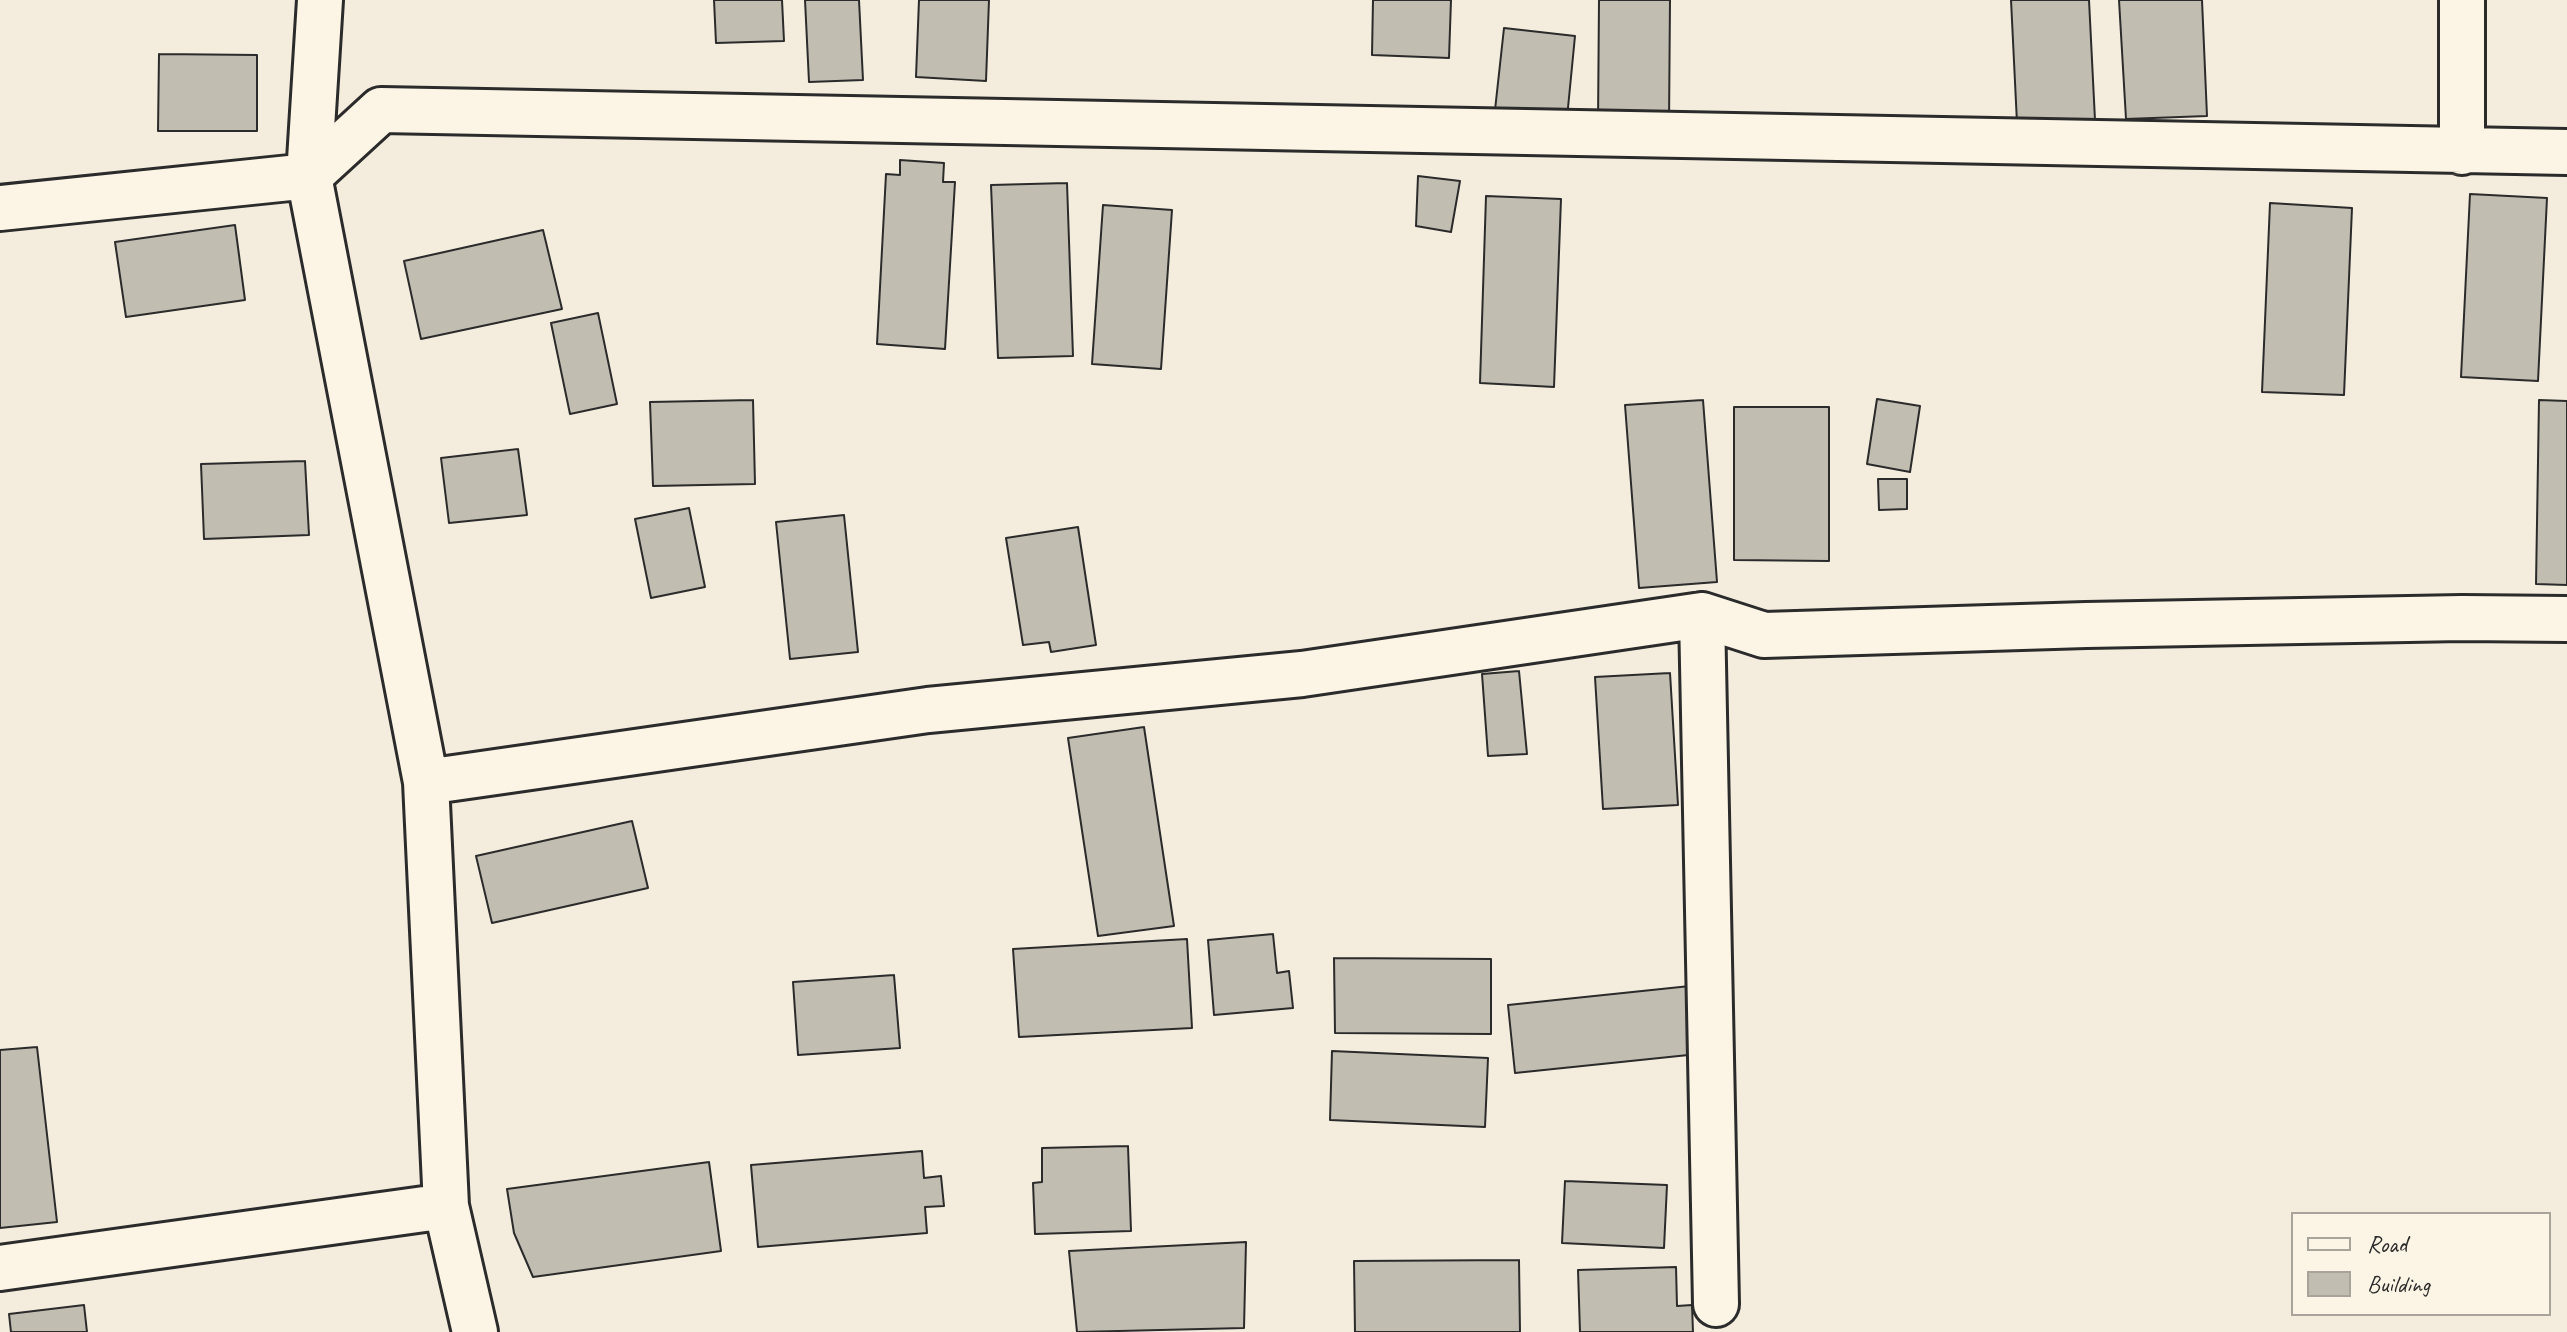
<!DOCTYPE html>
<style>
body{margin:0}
#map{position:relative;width:2567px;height:1332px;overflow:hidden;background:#f4edde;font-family:Caveat,sans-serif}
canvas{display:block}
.legend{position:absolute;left:2291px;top:1212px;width:260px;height:104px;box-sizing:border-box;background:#fcf5e5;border:2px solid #a8a49b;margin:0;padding:10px 14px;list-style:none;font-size:24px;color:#2b2b2b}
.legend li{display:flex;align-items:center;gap:16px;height:40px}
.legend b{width:40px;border:2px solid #a8a49b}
</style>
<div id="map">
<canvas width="2567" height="1332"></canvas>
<ul class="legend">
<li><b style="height:10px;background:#fcf5e5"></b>Road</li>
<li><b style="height:22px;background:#c2bdb1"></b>Building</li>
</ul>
</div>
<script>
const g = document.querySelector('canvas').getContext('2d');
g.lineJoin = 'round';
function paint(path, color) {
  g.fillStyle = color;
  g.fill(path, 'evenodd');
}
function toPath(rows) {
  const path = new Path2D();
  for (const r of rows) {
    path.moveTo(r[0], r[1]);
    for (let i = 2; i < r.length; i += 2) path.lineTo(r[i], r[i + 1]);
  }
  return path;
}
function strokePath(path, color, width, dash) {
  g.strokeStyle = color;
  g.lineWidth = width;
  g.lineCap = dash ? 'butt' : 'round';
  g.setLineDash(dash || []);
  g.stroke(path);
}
const building = toPath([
 [714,0,782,0,784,41,716,43,714,0],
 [805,0,859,0,863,80,809,82,805,0],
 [919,0,989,0,986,81,916,77,919,0],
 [1373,0,1451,0,1449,58,1372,55,1373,0],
 [1599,0,1670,0,1669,124,1598,123,1599,0],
 [2011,0,2089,0,2095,120,2017,123,2011,0],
 [2119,0,2202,0,2207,116,2126,119,2119,0],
 [1504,28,1575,36,1567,118,1495,110,1504,28],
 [159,54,257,55,257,131,158,131,159,54],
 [900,160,944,163,943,182,955,182,945,349,877,344,886,174,900,175,900,160],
 [1418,176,1460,181,1451,232,1416,226,1418,176],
 [1067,183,1073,356,998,358,991,185,1067,183],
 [2470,194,2547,198,2538,381,2461,377,2470,194],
 [1486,196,1561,199,1554,387,1480,383,1486,196],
 [2270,203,2352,208,2344,395,2262,392,2270,203],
 [1103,205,1172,210,1161,369,1092,364,1103,205],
 [235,225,245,300,126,317,115,242,235,225],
 [543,230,562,309,421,339,404,261,543,230],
 [598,313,617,404,570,414,551,323,598,313],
 [1877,399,1920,406,1910,472,1867,464,1877,399],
 [753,400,755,484,653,486,650,402,753,400],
 [1703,400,1717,582,1639,588,1625,405,1703,400],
 [2539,400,2567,401,2567,585,2536,584,2539,400],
 [1734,407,1829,407,1829,561,1734,560,1734,407],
 [518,449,527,515,449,523,441,458,518,449],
 [305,461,309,535,204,539,201,464,305,461],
 [1878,479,1907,479,1907,509,1879,510,1878,479],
 [689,508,705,587,651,598,635,519,689,508],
 [844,515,858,652,790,659,776,522,844,515],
 [1078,527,1096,645,1051,652,1049,642,1023,645,1006,538,1078,527],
 [1519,671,1527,754,1488,756,1482,674,1519,671],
 [1670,673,1678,805,1603,809,1595,677,1670,673],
 [1144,727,1174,926,1098,936,1068,738,1144,727],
 [632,821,648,888,492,923,476,856,632,821],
 [1273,934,1277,973,1289,971,1293,1008,1214,1015,1208,940,1273,934],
 [1187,939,1192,1028,1019,1037,1013,949,1187,939],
 [1334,958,1491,959,1491,1034,1335,1033,1334,958],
 [894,975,900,1048,798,1055,793,982,894,975],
 [1690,986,1698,1054,1515,1073,1508,1005,1690,986],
 [37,1047,57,1222,0,1228,0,1050,37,1047],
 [1332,1051,1488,1058,1485,1127,1330,1120,1332,1051],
 [1128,1146,1131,1231,1035,1234,1033,1183,1042,1182,1042,1148,1128,1146],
 [922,1151,924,1178,941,1176,944,1206,925,1207,927,1233,758,1247,751,1165,922,1151],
 [709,1162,721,1251,533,1277,514,1233,507,1189,709,1162],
 [1565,1181,1667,1185,1664,1248,1562,1243,1565,1181],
 [1246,1242,1244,1328,1077,1332,1069,1251,1246,1242],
 [1519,1260,1520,1332,1355,1332,1354,1261,1519,1260],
 [1676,1267,1677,1306,1692,1305,1693,1332,1580,1332,1578,1270,1676,1267],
 [84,1305,87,1332,11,1332,9,1314,84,1305]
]);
paint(building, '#c2bdb1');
strokePath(building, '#2b2b2b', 2);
const minor = toPath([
 [2462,152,2462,0],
 [0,208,309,176,320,0],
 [1702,615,1716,1304],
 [426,782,928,710,1302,674,1702,615,1764,635,2086,625,2462,618,2567,619],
 [0,1268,446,1206],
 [475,1332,446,1206,426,782,309,176,381,110,2567,152]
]);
strokePath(minor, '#2b2b2b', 50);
strokePath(minor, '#fcf5e5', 44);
</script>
